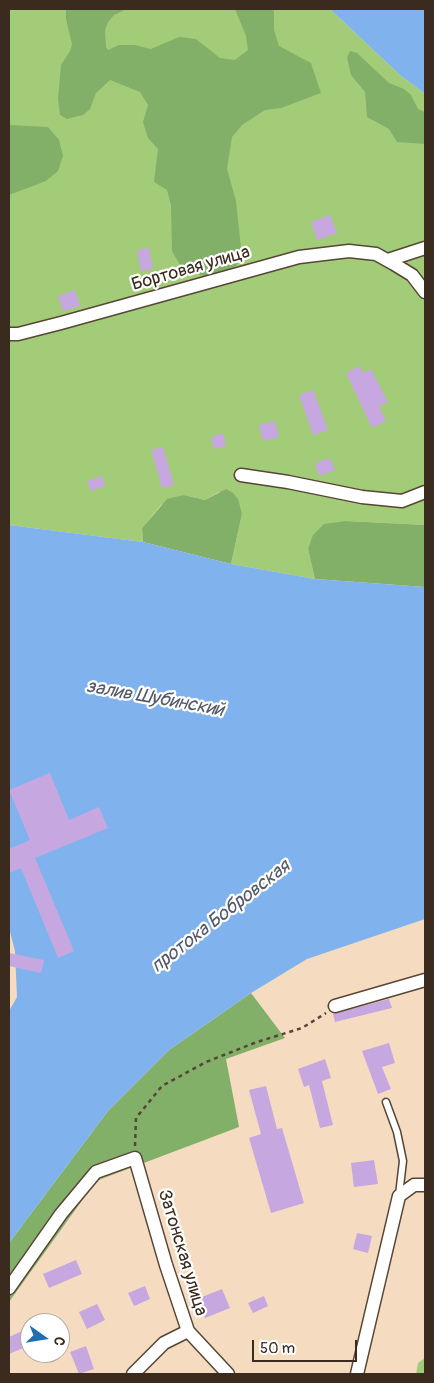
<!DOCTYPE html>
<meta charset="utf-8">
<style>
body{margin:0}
#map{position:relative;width:434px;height:1383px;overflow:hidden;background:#f5dcc1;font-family:Pangolin,sans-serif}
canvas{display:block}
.frame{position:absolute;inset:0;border:10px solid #3b2a1e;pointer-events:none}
.north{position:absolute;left:20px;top:1313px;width:50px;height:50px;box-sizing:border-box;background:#fff;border:1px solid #b1aaa5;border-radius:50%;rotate:103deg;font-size:14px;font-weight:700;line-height:20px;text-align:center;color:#3b2a1e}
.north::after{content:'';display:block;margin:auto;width:18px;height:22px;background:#1f6fb2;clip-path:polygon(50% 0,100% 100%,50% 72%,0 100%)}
.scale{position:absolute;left:252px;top:1340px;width:105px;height:22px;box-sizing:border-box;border:2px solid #3b2a1e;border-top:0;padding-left:6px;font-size:15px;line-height:18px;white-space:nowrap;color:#3b2a1e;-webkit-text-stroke:4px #fff;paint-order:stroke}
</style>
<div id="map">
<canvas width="434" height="1383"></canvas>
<div class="frame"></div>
<div class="north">С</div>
<div class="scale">50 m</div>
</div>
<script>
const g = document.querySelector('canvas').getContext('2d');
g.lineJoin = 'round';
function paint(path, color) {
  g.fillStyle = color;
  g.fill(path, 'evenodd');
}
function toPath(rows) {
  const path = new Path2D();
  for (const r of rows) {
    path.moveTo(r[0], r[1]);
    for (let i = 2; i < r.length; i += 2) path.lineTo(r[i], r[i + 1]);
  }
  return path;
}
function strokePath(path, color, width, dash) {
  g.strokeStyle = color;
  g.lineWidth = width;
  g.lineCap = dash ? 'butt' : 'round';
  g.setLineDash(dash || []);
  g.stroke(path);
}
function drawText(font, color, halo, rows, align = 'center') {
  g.font = font + ' Pangolin,sans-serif';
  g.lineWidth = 4.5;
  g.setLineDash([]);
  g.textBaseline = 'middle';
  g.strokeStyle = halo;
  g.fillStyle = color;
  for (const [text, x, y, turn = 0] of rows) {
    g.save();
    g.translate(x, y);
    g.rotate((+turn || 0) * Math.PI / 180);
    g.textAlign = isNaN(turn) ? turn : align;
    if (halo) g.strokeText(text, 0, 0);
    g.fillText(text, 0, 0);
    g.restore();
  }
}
paint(toPath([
 [9,9,330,9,400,75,425,94,425,525,346,521,308,549,315,579,231,564,242,514,219,492,205,500,184,495,161,505,142,528,143,542,9,525],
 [425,1358,425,1374,416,1374,418,1363]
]), '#a3cc78');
paint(toPath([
 [66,9,127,9,114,15,108,22,105,30,106,47,108,50,119,45,135,45,151,49,179,37,196,39,220,58,235,60,248,50,246,36,235,9,271,9,274,11,274,30,279,46,311,63,321,93,281,108,265,110,242,125,232,137,227,169,236,201,241,248,237,265,224,274,208,277,192,273,180,265,172,251,171,205,167,190,154,182,158,149,148,138,143,122,148,105,140,92,110,80,96,93,90,109,83,115,67,119,60,115,58,99,61,65,70,51,72,44,66,19],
 [350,51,357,53,389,83,404,89,411,95,418,109,425,112,425,144,397,142,389,129,367,117,365,92,351,75,347,58],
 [9,125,48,127,59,140,63,156,58,171,46,181,9,195],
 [226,489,233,493,238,499,242,514,231,564,143,542,142,528,167,499,184,495,205,500],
 [346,521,425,525,425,587,315,579,308,549,313,535,324,524],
 [251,993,285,1038,226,1059,239,1127,96,1181,9,1302,9,1243,108,1111,169,1050]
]), '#82b068');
paint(toPath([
 [330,9,425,9,425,94,400,75],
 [9,525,143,542,231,564,315,579,425,587,425,919,307,959,251,993,169,1050,108,1111,9,1243,9,1011,17,997,15,951,9,928]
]), '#80b3ed');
paint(toPath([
 [330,215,337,233,317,240,311,222],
 [149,248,153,269,141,271,137,250],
 [75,290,80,306,63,311,58,296],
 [360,366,363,373,371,369,388,402,379,406,386,421,372,428,346,373],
 [313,390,328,430,313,435,299,395],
 [275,421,279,437,263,441,259,425],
 [223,433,226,446,214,449,211,437],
 [163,447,174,485,162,488,151,450],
 [330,458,335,470,319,476,315,463],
 [102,476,105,486,91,491,87,481],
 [50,773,69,820,99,807,108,828,35,858,74,951,58,958,21,868,9,873,9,849,30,840,9,790],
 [9,953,44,960,41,973,9,966],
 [389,999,392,1008,335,1022,333,1014],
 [389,1043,395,1063,382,1067,391,1089,378,1094,362,1051],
 [325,1059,331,1078,322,1081,333,1125,320,1128,309,1085,304,1087,298,1069],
 [266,1086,277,1129,282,1128,304,1203,271,1213,249,1138,261,1134,249,1090],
 [374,1160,378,1184,354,1187,351,1163],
 [357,1233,372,1236,368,1253,353,1249],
 [76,1260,82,1274,49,1288,43,1274],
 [145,1286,150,1299,134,1306,128,1293],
 [222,1289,230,1308,205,1318,197,1299],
 [264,1296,268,1306,253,1313,248,1303],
 [97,1304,105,1320,87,1329,79,1312],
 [22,1331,28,1346,9,1354,9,1337],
 [86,1346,94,1369,79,1374,70,1352]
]), '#c7a7e0');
const lane = toPath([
 [386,1102,397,1132,403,1161,399,1195]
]);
const street = toPath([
 [388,260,425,248],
 [9,334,18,334,61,323,299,257,349,251,376,254,394,264,412,275,425,292],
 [241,475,288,482,362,497,402,501,425,492],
 [335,1006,425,980],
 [9,1288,61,1214,96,1172,135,1158,166,1265,188,1331,228,1374],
 [133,1374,164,1343,188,1331],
 [357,1374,399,1196,414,1185,425,1185]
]);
strokePath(lane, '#574536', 9);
strokePath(street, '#574536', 15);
strokePath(toPath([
 [135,1146,136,1118,162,1086,206,1062,257,1042,302,1028,326,1013]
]), '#574536', 2.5, [4, 4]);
strokePath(lane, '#fff', 6);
strokePath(street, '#fff', 12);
drawText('18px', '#3b2a1e', '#fff', [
 ["Бортовая улица",191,269,-16],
 ["Затонская улица",182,1253,73]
]);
drawText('italic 19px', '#535a66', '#fff', [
 ["залив Шубинский",155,699,10],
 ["протока Бобровская",221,917,-38]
]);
</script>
